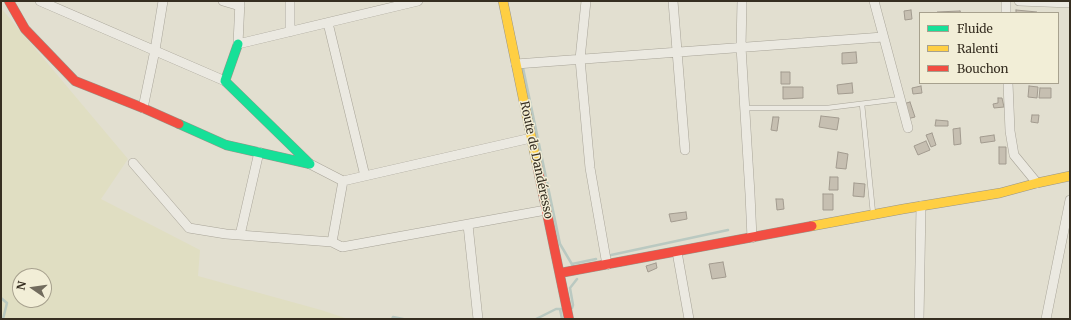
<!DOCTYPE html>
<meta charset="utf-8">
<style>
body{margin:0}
#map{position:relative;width:1071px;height:320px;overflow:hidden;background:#e2dfd0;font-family:Merriweather,serif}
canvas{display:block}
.frame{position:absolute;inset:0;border:2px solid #362e21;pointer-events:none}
.legend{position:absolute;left:919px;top:12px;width:140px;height:72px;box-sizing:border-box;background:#f2eed7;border:1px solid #a7a18e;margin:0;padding:5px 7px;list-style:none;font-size:12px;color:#362e21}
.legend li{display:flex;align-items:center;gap:8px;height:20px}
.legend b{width:20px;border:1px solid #a7a18e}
.north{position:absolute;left:12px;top:268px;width:40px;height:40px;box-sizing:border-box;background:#f2eed7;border:1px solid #a7a18e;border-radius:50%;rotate:283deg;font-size:11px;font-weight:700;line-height:16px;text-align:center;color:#362e21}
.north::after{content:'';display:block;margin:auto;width:14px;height:18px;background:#726c5e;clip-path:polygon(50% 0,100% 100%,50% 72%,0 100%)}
</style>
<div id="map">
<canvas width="1071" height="320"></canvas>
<div class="frame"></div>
<ul class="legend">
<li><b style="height:5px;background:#16e098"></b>Fluide</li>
<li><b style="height:5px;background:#ffcf43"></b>Ralenti</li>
<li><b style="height:5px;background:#f24e42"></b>Bouchon</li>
</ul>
<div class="north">N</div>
</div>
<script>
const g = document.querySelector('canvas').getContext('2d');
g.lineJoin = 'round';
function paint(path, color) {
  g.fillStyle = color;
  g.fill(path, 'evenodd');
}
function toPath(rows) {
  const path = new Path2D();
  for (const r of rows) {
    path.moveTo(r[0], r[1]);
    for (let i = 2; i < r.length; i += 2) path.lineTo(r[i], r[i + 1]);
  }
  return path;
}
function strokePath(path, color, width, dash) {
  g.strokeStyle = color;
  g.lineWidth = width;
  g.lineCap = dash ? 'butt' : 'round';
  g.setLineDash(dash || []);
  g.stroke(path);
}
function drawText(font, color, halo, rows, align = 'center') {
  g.font = font + ' Merriweather,serif';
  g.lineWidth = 3;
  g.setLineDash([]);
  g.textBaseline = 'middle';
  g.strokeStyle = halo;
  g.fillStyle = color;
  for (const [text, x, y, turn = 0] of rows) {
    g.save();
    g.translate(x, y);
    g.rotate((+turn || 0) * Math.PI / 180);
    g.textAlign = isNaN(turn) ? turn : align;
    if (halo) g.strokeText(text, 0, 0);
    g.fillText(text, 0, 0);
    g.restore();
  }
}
paint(toPath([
 [1,8,128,159,101,199,200,250,198,276,321,310,348,319,1,319],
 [20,276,44,276,44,300,20,300]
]), '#e0dec2');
strokePath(toPath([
 [523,68,560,244,573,266],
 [611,255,728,230],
 [572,264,596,259],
 [1,298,7,303,3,319],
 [572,308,573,305,570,288,577,279],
 [560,309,562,319],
 [392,319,393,317,403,319],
 [536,319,556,309,563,309]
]), '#bac9c1', 2.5);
const building = toPath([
 [911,10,912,19,905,20,904,11,911,10],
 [1016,10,1037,12,1037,13,1016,13,1016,10],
 [960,11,961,13,937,13,937,12,960,11],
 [856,52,857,63,842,64,842,53,856,52],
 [781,72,790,72,790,84,781,84,781,72],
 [852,83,853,93,838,94,837,85,852,83],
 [921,86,922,93,913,94,912,88,921,86],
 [1029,86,1038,87,1037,98,1028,97,1029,86],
 [783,87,803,87,803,98,783,99,783,87],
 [1040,88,1051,88,1051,98,1039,98,1040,88],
 [998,98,1002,98,1004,107,994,108,993,104,998,103,998,98],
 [910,102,915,117,907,119,903,104,910,102],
 [1032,115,1039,115,1038,123,1031,122,1032,115],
 [821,116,839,118,837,130,819,127,821,116],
 [773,117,779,117,777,131,771,130,773,117],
 [936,120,948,121,948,126,935,126,936,120],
 [960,128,961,144,954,145,953,129,960,128],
 [932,133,936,145,931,147,926,135,932,133],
 [994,135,995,141,981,143,980,137,994,135],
 [926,141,930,150,918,155,914,146,926,141],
 [999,147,1006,147,1006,164,999,164,999,147],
 [838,152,848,154,846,169,836,168,838,152],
 [830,177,838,177,838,190,829,190,830,177],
 [854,183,865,184,864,197,853,196,854,183],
 [823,194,833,194,833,210,823,210,823,194],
 [776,199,783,199,784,209,777,210,776,199],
 [686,212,687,219,671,222,669,214,686,212],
 [723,262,726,277,712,279,709,264,723,262],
 [656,263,657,268,648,272,646,266,656,263]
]);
paint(building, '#c6bfb1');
strokePath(building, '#a29b8f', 1);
const lane = toPath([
 [862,104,873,213],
 [745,108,827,108,900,99]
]);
const street = toPath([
 [40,1,225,81],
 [223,1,240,6],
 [240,1,238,44,418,1],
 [586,1,580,59,590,168,607,265],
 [673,1,685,150],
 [742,1,741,47,750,194,752,238],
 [874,1,908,128],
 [1019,1,1070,3],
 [1006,13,1006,1],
 [328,23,365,176],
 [290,32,290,1],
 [516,64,883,37],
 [1008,83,1010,131,1014,155,1037,183],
 [143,108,155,50,163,1],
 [133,163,189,228,226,234,332,242],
 [310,164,343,181,531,138],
 [343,181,332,242,342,247,546,210],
 [468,225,478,319],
 [240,235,259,152],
 [677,252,689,319],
 [919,319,921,206],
 [1046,319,1070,200]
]);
const fast = toPath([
 [179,124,226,145,310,164,225,81,238,44]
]);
const slow = toPath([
 [503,1,537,165],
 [812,226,903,209,1000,193,1037,183,1070,176]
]);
const jam = toPath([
 [9,1,25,29,75,81,143,108,179,124],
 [537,165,569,319],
 [560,273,812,226]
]);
strokePath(lane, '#a8a498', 5.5);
strokePath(street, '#a8a498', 10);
strokePath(fast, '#989488', 10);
strokePath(slow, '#989488', 10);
strokePath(jam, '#989488', 10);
strokePath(lane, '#ebe9e1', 4.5);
strokePath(street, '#ebe9e1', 9);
strokePath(fast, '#16e098', 9);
strokePath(slow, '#ffcf43', 9);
strokePath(jam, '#f24e42', 9);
drawText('12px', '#362e21', '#f2eed7', [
 ["Route de Dandéresso",536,160,78]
]);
</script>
